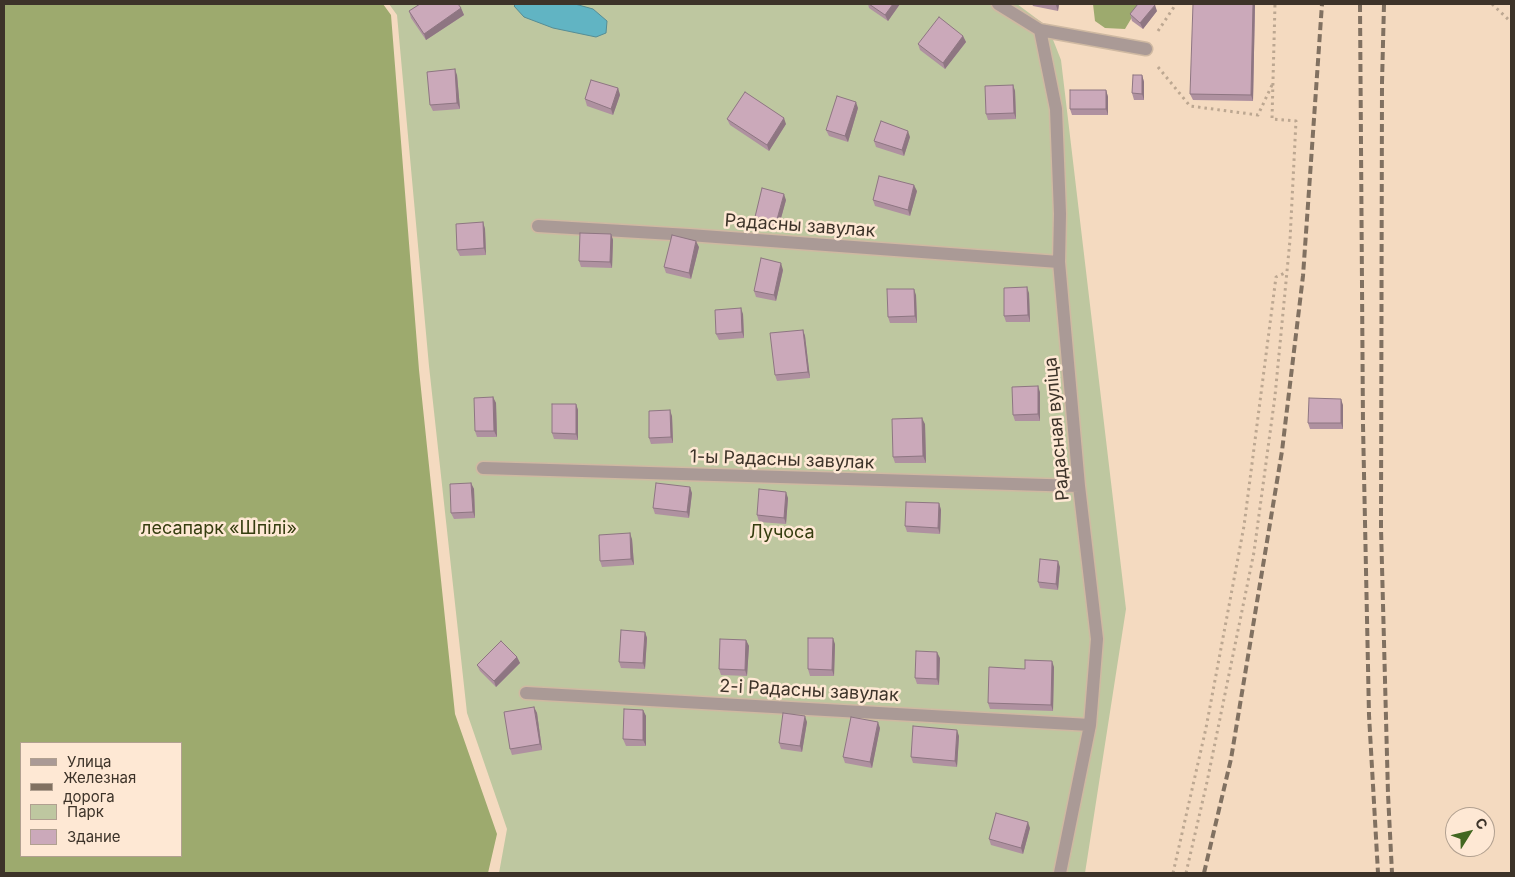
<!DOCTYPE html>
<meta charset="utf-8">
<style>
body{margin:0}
#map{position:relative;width:1515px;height:877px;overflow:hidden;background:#f4dac0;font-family:Inter,sans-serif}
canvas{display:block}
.frame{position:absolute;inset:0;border:5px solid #3d3329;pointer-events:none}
.legend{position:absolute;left:20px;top:742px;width:162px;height:115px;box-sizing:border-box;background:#fee8d4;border:1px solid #b1a090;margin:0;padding:6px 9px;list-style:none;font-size:15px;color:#3d3329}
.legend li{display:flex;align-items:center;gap:10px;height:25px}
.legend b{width:25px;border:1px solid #b1a090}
.north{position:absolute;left:1445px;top:807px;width:50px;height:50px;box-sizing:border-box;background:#fee8d4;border:1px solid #b1a090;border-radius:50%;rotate:54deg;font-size:14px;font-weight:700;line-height:20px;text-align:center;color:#3d3329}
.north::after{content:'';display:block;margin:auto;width:18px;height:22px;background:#426721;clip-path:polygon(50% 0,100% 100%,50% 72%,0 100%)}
</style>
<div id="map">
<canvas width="1515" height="877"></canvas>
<div class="frame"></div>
<ul class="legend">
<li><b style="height:6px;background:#aa9a96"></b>Улица</li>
<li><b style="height:6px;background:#817161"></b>Железная дорога</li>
<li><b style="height:14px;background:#bec7a0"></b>Парк</li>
<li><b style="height:14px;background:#cba9ba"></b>Здание</li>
</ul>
<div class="north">С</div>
</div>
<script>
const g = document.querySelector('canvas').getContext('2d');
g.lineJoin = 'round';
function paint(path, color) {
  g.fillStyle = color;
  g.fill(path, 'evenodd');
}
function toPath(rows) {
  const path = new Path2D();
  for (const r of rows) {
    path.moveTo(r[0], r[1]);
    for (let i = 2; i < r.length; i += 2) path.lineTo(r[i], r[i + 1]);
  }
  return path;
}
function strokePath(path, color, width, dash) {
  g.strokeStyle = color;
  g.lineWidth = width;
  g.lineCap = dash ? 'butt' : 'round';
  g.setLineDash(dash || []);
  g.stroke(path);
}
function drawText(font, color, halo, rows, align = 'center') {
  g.font = font + ' Inter,sans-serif';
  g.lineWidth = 5;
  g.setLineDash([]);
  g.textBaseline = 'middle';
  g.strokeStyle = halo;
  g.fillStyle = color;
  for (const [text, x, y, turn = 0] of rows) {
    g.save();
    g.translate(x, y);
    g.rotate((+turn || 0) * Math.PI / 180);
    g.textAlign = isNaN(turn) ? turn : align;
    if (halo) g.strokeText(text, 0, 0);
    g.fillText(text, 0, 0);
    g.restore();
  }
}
paint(toPath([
 [389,4,1017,4,1048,27,1061,60,1126,609,1085,873,499,873,507,829,467,713,429,366,397,15]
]), '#bec7a0');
paint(toPath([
 [4,4,383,4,391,15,419,370,455,714,497,834,488,873,4,873],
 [21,743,181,743,181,856,21,856],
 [1093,4,1140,4,1125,29,1105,28,1095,21]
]), '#9daa6e');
const water = toPath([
 [516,4,575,4,593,9,607,21,606,33,596,37,553,28,524,17,514,6,516,4]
]);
paint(water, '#61b4c3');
strokePath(water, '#568d95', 1);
const minor = toPath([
 [998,4,1040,30,1056,109,1060,214,1059,262,1079,486,1097,639,1090,725,1060,873],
 [1040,30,1146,49],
 [538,226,689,235,1059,262],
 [483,468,1079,486],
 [526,693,1090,725]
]);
strokePath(minor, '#cfb9a2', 15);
strokePath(toPath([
 [1492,4,1511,22],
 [1158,31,1176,4],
 [1158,67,1190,106,1258,115,1272,85],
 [1173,873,1206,728,1244,526,1276,277,1287,272],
 [1186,873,1207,782,1254,552,1275,396,1290,240,1296,121,1272,119,1275,4]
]), '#bca791', 3, [2.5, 4]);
strokePath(minor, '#aa9a96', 12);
strokePath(toPath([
 [1360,4,1363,425,1369,715,1378,873],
 [1384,4,1382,83,1381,528,1388,794,1392,873],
 [1204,873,1231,759,1282,451,1303,276,1322,4]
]), '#817161', 4, [8, 4]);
paint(toPath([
 [868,4,900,4,888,21,869,8],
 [1032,4,1059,4,1058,11,1033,6],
 [1255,4,1253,101,1193,100,1190,94],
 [461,8,464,15,426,40,411,18,409,11],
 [1157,11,1143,29,1132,21,1130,14],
 [963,36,966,42,945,69,920,50,918,44],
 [457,75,460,109,433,111,430,105],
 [1142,75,1144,82,1144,100,1134,100,1132,93],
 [1013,85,1015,91,1016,119,988,120,986,114],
 [618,88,620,95,613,115,587,106,585,99],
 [1106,90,1108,97,1108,115,1072,115,1070,109],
 [858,108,848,142,829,136,826,130],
 [727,119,786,124,769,151,730,125],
 [910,137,904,156,876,147,874,141],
 [917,191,910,216,875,206,873,200],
 [786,200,778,229,757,223,755,217],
 [483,222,485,229,486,255,460,256,457,250],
 [611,234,613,240,612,268,581,267,579,261],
 [699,247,691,279,666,273,664,267],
 [783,270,776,301,756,297,754,291],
 [1029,293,1030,322,1006,322,1004,316],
 [916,295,917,323,890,323,888,317],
 [743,314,744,338,719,340,716,334],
 [803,330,805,336,810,378,777,381,775,375],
 [1040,392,1040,421,1015,421,1013,415],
 [493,397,496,403,497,437,477,437,475,431],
 [576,404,578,410,578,440,554,439,552,433],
 [1343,405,1343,429,1310,429,1308,423],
 [672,416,673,443,651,444,649,438],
 [925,424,926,463,895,463,893,457],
 [471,483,474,489,475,518,454,519,451,513],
 [692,493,689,518,655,514,653,508],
 [788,498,786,524,759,522,757,515],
 [939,503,941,510,940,534,907,532,905,526],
 [632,539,634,565,602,567,600,561],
 [1060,567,1058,590,1040,588,1038,582],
 [645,632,647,638,645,669,621,668,619,662],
 [746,640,749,646,747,676,721,675,719,669],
 [835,644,834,676,810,676,808,669],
 [517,657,520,663,496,687,480,671,477,665],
 [940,658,939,685,917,684,915,678],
 [1054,667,1053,711,990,709,988,703,1025,669],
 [534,707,537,713,542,750,512,755,510,749],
 [643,710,646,716,646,746,626,746,623,739],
 [807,722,802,752,781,749,779,743],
 [880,728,872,768,845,763,843,757],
 [959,736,957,767,913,763,911,757],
 [1030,828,1023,854,991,845,989,839]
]), '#af91a0');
paint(toPath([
 [893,4,900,4,888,21,885,15],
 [1056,4,1059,4,1058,11,1056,5],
 [1253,4,1255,4,1253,101,1251,95],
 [1155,5,1157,11,1143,29,1140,23],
 [461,8,464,15,426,40,424,34],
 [963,36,966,42,945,69,943,63],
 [455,69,457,75,460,109,457,103],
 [1142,75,1144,82,1144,100,1142,94],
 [1013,85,1015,91,1016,119,1014,113],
 [618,88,620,95,613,115,611,109],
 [1106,90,1108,97,1108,115,1106,109],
 [856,102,858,108,848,142,845,136],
 [784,118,786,124,769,151,767,145],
 [908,131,910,137,904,156,902,150],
 [914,185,917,191,910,216,908,210],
 [784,194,786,200,778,229,776,223],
 [483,222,485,229,486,255,484,248],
 [611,234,613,240,612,268,610,262],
 [696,241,699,247,691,279,689,273],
 [781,263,783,270,776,301,774,295],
 [1027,287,1029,293,1030,322,1028,315],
 [914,289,916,295,917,323,915,316],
 [741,308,743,314,744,338,742,332],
 [803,330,805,336,810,378,808,372],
 [1038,386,1040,392,1040,421,1038,414],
 [493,397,496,403,497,437,494,431],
 [1341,399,1343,405,1343,429,1341,423],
 [576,404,578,410,578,440,576,434],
 [670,410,672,416,673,443,671,437],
 [922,418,925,424,926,463,923,456],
 [471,483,474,489,475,518,473,512],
 [690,487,692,493,689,518,687,512],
 [786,492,788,498,786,524,784,518],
 [939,503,941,510,940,534,938,528],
 [630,533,632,539,634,565,631,559],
 [1058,561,1060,567,1058,590,1056,584],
 [645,632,647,638,645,669,643,663],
 [833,638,835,644,834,676,832,670],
 [746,640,749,646,747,676,745,670],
 [937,652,940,658,939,685,937,679],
 [517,657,520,663,496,687,494,681],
 [1052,661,1054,667,1053,711,1051,705],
 [534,707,537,713,542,750,540,744],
 [643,710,646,716,646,746,643,740],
 [805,716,807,722,802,752,800,746],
 [878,722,880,728,872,768,870,762],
 [957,730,959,736,957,767,955,761],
 [1028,822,1030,828,1023,854,1021,848]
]), '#8e7682');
const building = toPath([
 [420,4,458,4,461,8,424,34,409,11,420,4],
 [869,4,893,4,885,15,869,4],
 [1138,4,1154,4,1155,5,1140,23,1130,14,1138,4],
 [1193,4,1253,4,1251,95,1190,94,1193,4],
 [939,17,963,36,943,63,918,44,939,17],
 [455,69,457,103,430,105,427,72,455,69],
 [1133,75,1142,75,1142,94,1132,93,1133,75],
 [591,80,618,88,611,109,585,99,591,80],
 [1013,85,1014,113,986,114,985,86,1013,85],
 [1070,90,1106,90,1106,109,1070,109,1070,90],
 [745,92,784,118,767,145,727,119,745,92],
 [837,96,856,102,845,136,826,130,837,96],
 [881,121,908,131,902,150,874,141,881,121],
 [879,176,914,185,908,210,873,200,879,176],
 [762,188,784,194,776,223,755,217,762,188],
 [483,222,484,248,457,250,456,224,483,222],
 [580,233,611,234,610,262,579,261,580,233],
 [672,235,696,241,689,273,664,267,672,235],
 [761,258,781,263,774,295,754,291,761,258],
 [1027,287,1028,315,1004,316,1004,288,1027,287],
 [887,289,914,289,915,316,888,317,887,289],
 [741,308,742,332,716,334,715,310,741,308],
 [803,330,808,372,775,375,770,333,803,330],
 [1038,386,1038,414,1013,415,1012,387,1038,386],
 [493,397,494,431,475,431,474,398,493,397],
 [1309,398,1341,399,1341,423,1308,423,1309,398],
 [552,404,576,404,576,434,552,433,552,404],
 [670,410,671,437,649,438,649,411,670,410],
 [922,418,923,456,893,457,892,419,922,418],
 [471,483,473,512,451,513,450,484,471,483],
 [656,483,690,487,687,512,653,508,656,483],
 [759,489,786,492,784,518,757,515,759,489],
 [906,502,939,503,938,528,905,526,906,502],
 [630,533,631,559,600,561,599,535,630,533],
 [1040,559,1058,561,1056,584,1038,582,1040,559],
 [621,630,645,632,643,663,619,662,621,630],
 [808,638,833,638,832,670,808,669,808,638],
 [720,639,746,640,745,670,719,669,720,639],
 [501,641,517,657,494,681,477,665,501,641],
 [916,651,937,652,937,679,915,678,916,651],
 [1025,660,1052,661,1051,705,988,703,989,667,1025,669,1025,660],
 [534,707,540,744,510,749,504,712,534,707],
 [624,709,643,710,643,740,623,739,624,709],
 [783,713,805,716,800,746,779,743,783,713],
 [851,717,878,722,870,762,843,757,851,717],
 [913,726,957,730,955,761,911,757,913,726],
 [996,813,1028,822,1021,848,989,839,996,813]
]);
paint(building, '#cba9ba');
strokePath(building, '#8e7682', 1);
drawText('18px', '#3d3329', '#fee8d4', [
 ["Радасны завулак",800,226,4],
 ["Радасная вуліца",1057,429,-95],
 ["1-ы Радасны завулак",782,460,2],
 ["2-і Радасны завулак",809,691,3]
]);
drawText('18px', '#353d0f', '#fee8d4', [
 ["лесапарк «Шпілі»",219,529],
 ["Лучоса",782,533]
]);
</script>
